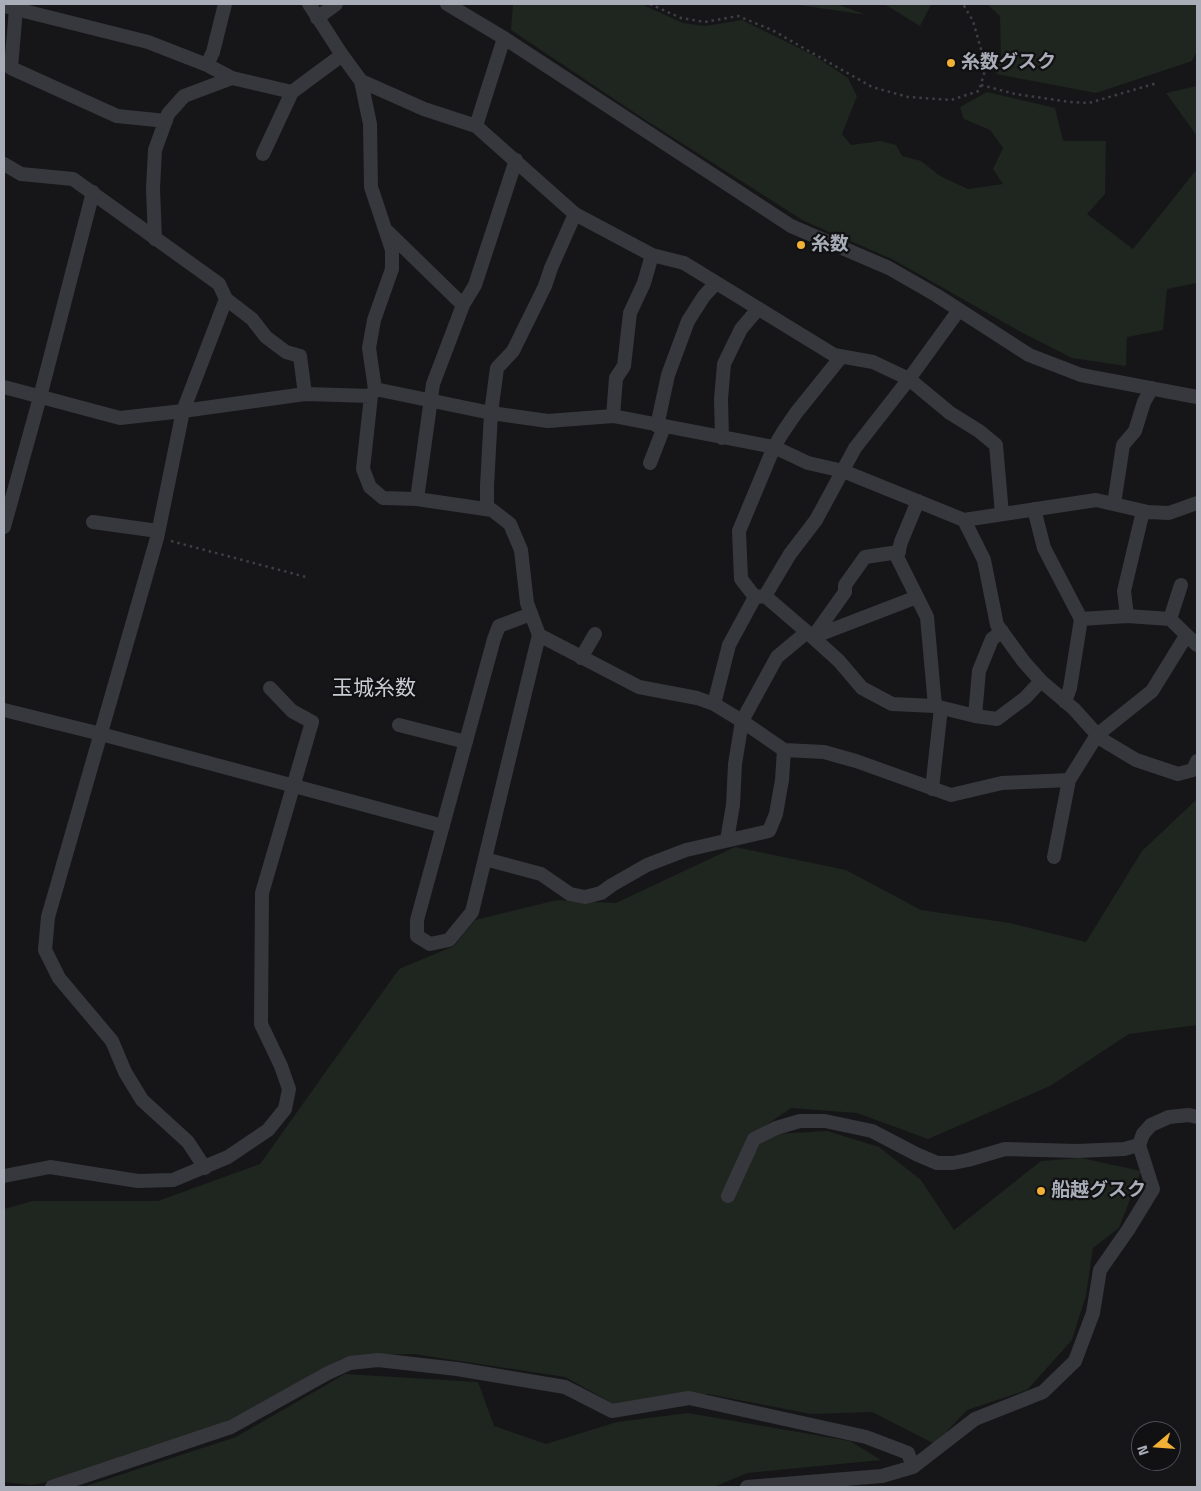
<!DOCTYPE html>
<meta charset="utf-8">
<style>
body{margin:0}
#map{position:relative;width:1201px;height:1491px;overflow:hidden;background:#161618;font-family:"Titillium Web",sans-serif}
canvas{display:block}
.frame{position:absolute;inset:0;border:5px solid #a8adb8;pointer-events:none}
.north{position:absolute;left:1131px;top:1421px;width:50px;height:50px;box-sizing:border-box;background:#111113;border:1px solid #4d4f55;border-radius:50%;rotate:252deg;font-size:14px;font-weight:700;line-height:20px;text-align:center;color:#a8adb8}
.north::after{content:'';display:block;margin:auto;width:18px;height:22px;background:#f2b134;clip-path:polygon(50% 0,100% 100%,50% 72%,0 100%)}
</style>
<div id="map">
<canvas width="1201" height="1491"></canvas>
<div class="frame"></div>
<div class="north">N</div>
</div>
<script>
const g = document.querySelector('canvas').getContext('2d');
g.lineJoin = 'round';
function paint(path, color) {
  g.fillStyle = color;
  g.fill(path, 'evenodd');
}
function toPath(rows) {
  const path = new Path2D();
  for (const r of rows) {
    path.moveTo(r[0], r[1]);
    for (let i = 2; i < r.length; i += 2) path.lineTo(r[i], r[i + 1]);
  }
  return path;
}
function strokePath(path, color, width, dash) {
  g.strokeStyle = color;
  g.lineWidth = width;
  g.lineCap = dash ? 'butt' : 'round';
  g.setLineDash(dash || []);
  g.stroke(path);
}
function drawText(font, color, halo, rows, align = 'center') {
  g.font = font + ' "Titillium Web","Noto Sans JP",sans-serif';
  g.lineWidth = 4.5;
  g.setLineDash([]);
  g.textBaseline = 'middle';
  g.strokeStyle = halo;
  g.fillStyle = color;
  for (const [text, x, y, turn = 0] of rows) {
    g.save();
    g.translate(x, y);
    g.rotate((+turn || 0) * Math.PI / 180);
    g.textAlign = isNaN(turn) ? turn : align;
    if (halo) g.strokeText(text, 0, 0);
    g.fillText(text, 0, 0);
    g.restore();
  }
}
paint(toPath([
 [513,4,641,4,683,23,705,26,742,20,813,55,848,78,857,96,842,134,851,145,881,141,896,145,902,156,921,161,940,176,968,189,1003,184,993,169,1003,148,990,130,964,119,960,107,987,92,1055,108,1063,141,1106,141,1105,194,1087,214,1133,249,1197,169,1197,283,1167,289,1163,330,1127,337,1126,366,1072,358,1021,332,892,259,804,221,647,121,511,30],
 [773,4,836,4,867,15,799,5],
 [884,4,936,4,931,5,920,26],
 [987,4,1197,4,1197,51,1192,61,1096,93,996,74,1001,56,1000,16],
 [1197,86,1197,136,1166,93],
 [1197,799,1197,1025,1129,1034,1050,1086,928,1139,857,1113,791,1108,750,1136,759,1142,776,1134,827,1131,879,1147,921,1180,954,1230,1041,1161,1081,1158,1141,1171,1119,1228,1093,1248,1086,1295,1072,1340,1027,1390,967,1410,935,1444,872,1412,811,1414,708,1394,672,1396,614,1404,565,1377,414,1354,372,1355,341,1359,220,1425,54,1481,32,1485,4,1482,4,1209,33,1201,158,1201,260,1164,399,969,454,946,475,920,557,900,616,903,735,847,846,870,921,910,1010,923,1086,942,1142,851],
 [345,1374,478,1382,494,1426,546,1444,617,1422,688,1413,850,1441,881,1460,747,1473,714,1487,83,1487,236,1437]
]), '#1e261f');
strokePath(toPath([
 [650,4,681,18,705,22,738,16,772,30,872,87,908,97,951,100,979,91,986,67,973,21,963,4],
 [981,85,1015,94,1070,102,1089,103,1157,83],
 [171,541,306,577]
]), '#3d3f44', 2.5, [2.5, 4]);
strokePath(toPath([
 [309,4,342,55,361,81,370,124,371,187,392,250,392,269,374,320,369,348,375,389,371,396,363,469,370,487,383,498,417,499,492,510,510,524,521,550,527,603,539,635,472,912,449,940,430,944,417,936,417,920,494,639,499,626,531,614],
 [447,4,504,38,791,226,889,268,936,295,1029,355,1081,375,1197,397],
 [4,6,148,42,207,65,232,78,292,92,342,55],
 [16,9,11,68,117,116,166,121],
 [317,18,336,4],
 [207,65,213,52,225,4],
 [361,81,424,109,476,126,575,214,652,255,684,263,834,355,873,362,909,379,855,448,816,520,790,554,765,596],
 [476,126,504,38],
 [263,154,292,92],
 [4,164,21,174,73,179,219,284,226,299,183,411,157,538,48,917,45,950,59,978,112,1041,125,1072,142,1100,188,1142,205,1168],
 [387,231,463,305],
 [155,239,153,188,155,150,168,114,184,96,232,78],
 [226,299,252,319,266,337,286,352,300,356,305,394],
 [959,310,909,379,950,413,979,431,996,445,1002,514],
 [4,387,120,418,183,411,305,394,371,396],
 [375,389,491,413,548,421,613,416,774,447,808,463,843,471,964,520,1096,500,1148,512,1169,513,1197,503],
 [613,416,616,378,624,366,630,313,644,283,652,255],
 [657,426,668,375,688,321,704,296,716,283],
 [722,438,721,399,724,364,741,329,758,309],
 [650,463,664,427],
 [417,499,433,384,463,305,475,285,516,160],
 [918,501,901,542,897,557,927,617,935,706],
 [1114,504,1123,445,1135,431,1144,402,1152,388],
 [487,509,487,486,491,413,497,368,513,351,545,286,551,268,575,214],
 [1034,509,1044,548,1081,619,1070,688,1065,702],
 [964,520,984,560,997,625,1024,662,1041,681,1074,709,1101,739,1136,760,1178,774,1193,770,1197,761],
 [93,522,158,531],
 [4,527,40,397,93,192],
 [755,597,741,579,739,531,774,447,783,432,796,413,841,357],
 [1127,616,1124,591,1143,511],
 [1081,619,1127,616,1170,619,1197,645],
 [1170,619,1181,585],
 [807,632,839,661,862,688,892,704,935,706,975,716,997,719,1025,698,1041,681],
 [539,635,639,687,697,698,714,704,742,721,777,657,807,632,765,596,755,597],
 [813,637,845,592,845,585,865,557,899,552],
 [813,637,917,597],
 [581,658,595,634],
 [714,704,729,645,755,597],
 [4,710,101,734,443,826],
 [975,716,979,671,992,639,1002,631],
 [399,725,466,742],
 [932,789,941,708],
 [727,840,733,805,735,764,742,721,784,750,824,752,856,761,951,795,1002,783,1069,780],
 [1054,857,1069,780,1097,735,1152,691,1186,636],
 [485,859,541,874,570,894,585,897,601,893,612,885,647,865,686,850,769,831,776,814,782,780,784,750],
 [4,1176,50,1167,138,1181,173,1180,228,1157,268,1130,285,1109,289,1089,281,1066,261,1024,262,893,312,722,292,711,270,688],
 [728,1196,754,1139,776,1128,800,1121,825,1121,872,1131,916,1154,937,1163,953,1163,968,1160,1005,1149,1077,1151,1124,1149,1139,1145],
 [52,1487,231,1427,328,1373,350,1363,378,1360,457,1369,565,1387,612,1411,689,1398,866,1437,908,1453,913,1467],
 [747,1487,882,1476,913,1467,975,1419,1043,1392,1075,1361,1093,1313,1100,1270,1128,1230,1153,1189,1139,1145,1143,1134,1151,1125,1169,1117,1189,1115,1197,1117]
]), '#37383d', 14);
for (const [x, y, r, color] of [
 [951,63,5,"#f2b134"],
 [801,245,5,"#f2b134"],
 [1041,1191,5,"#f2b134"]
]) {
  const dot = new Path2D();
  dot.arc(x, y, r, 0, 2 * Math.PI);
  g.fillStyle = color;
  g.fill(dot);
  strokePath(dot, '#111113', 2);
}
drawText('bold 19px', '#a8adb8', '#111113', [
 ["糸数グスク",961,63],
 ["糸数",811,245],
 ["船越グスク",1051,1191]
], 'left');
drawText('21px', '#c9ccd4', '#111113', [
 ["玉城糸数",374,690]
]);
</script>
